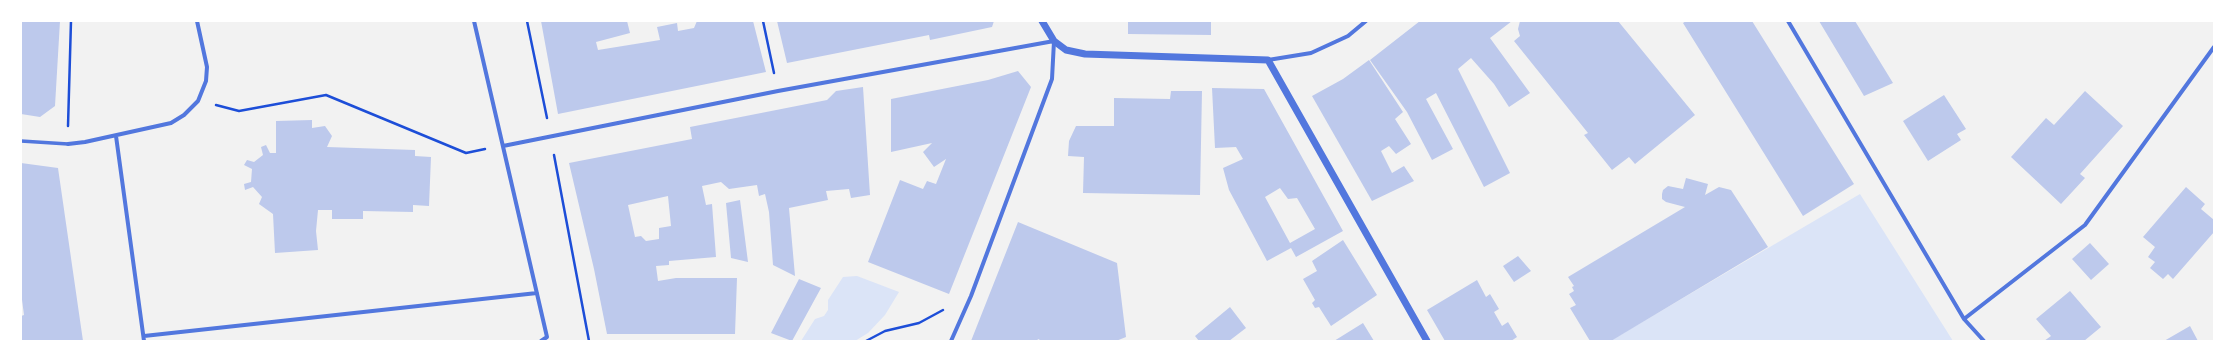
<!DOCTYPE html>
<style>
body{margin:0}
#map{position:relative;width:2235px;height:362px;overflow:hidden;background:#f2f2f2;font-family:"Noto Sans",sans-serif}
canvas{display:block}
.frame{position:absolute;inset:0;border:22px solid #fff;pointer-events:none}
</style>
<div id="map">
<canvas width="2235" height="362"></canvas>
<div class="frame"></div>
</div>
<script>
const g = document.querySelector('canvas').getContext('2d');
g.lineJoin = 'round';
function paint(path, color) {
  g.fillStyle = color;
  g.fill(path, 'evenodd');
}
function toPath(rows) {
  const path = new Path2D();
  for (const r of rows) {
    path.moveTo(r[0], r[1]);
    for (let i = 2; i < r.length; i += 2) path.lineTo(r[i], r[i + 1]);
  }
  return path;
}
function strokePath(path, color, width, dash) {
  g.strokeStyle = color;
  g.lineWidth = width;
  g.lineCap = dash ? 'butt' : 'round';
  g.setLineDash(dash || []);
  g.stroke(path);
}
paint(toPath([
 [1860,194,1953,341,1610,341],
 [857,276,899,292,885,315,868,333,855,341,801,341,815,319,824,316,828,310,828,300,843,277]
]), '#dbe4f7');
paint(toPath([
 [21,21,60,21,55,106,40,117,21,114],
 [541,21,627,21,630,33,596,42,598,50,660,40,657,27,677,23,678,31,694,28,697,21,753,21,766,72,558,114],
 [777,21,994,21,992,27,930,40,929,35,787,63],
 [1128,21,1211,21,1211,35,1128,34],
 [1420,21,1512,21,1490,38,1530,93,1509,107,1494,84,1471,58,1458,69,1510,173,1484,187,1436,93,1426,99,1453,149,1432,160,1407,112,1370,60],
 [1520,21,1618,21,1695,115,1635,164,1629,157,1612,170,1584,135,1588,133,1514,41,1520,36,1518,29],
 [1686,21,1752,21,1854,184,1803,216,1683,23],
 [1819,21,1855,21,1893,83,1864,96],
 [1369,60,1403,112,1395,119,1411,144,1396,154,1389,146,1381,151,1392,173,1404,166,1414,181,1372,201,1312,96,1343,79],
 [1018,71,1031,87,949,294,868,262,900,180,923,189,927,181,936,184,946,159,934,167,923,152,932,143,891,152,891,99,988,80],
 [863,87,870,195,851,198,849,189,826,191,828,200,789,208,795,276,773,265,769,212,765,194,759,196,757,185,729,189,721,182,702,186,706,205,712,204,716,257,669,261,669,265,656,266,658,281,676,278,737,278,735,334,607,334,594,269,569,163,692,139,690,127,827,100,836,91],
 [668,196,671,226,659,228,659,239,646,241,641,236,635,237,628,205],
 [1212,88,1264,89,1343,231,1296,257,1291,248,1267,261,1229,190,1223,168,1243,159,1236,147,1215,148],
 [1280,188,1288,199,1297,198,1315,229,1290,243,1265,197],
 [1171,91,1202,91,1200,195,1083,193,1084,157,1068,156,1069,141,1076,126,1114,126,1114,98,1170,99],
 [2085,91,2123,126,2080,174,2085,178,2061,204,2011,157,2046,118,2054,125],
 [1944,95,1966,129,1957,134,1961,140,1928,161,1903,121],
 [312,120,312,128,325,126,332,136,327,147,415,150,415,156,431,157,429,206,413,205,413,212,363,211,363,219,332,219,332,210,318,210,316,231,318,250,275,253,273,214,259,204,262,197,253,187,245,190,244,184,251,182,252,169,244,165,247,160,254,162,263,155,261,147,266,145,270,153,276,153,276,121],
 [21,163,58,168,83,341,21,341,21,316,24,315,21,292],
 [1686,178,1708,184,1705,195,1719,187,1731,190,1768,247,1611,341,1590,341,1570,308,1576,305,1569,294,1574,291,1572,287,1574,286,1568,277,1685,207,1666,202,1662,199,1662,194,1663,190,1668,186,1683,189],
 [2186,187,2205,204,2201,209,2214,220,2214,232,2173,279,2168,274,2163,279,2150,268,2155,262,2148,257,2155,247,2143,237],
 [740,200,748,262,731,258,726,203],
 [1018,222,1117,263,1126,337,1116,341,1042,341,1038,339,1037,341,971,341],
 [1343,240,1377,295,1331,326,1319,307,1315,308,1312,303,1315,300,1303,279,1317,271,1312,261],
 [2090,243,2109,264,2091,280,2072,259],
 [1518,256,1531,271,1514,282,1503,266],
 [799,279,821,288,792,341,771,333],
 [1477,280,1486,297,1490,294,1499,309,1494,312,1502,326,1508,322,1517,337,1511,341,1445,341,1427,310],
 [2070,291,2101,327,2084,341,2044,341,2051,336,2036,319],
 [1230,307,1246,328,1229,341,1199,341,1195,336],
 [1363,323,1374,341,1334,341],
 [2190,326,2198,341,2164,341]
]), '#bdc9ec');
strokePath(toPath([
 [527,21,547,118],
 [763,21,774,73],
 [216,105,239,111,326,95,466,153,485,149],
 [68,126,71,21],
 [554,155,589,341],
 [866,341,885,331,919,323,943,310]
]), '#1d4ed8', 2.5);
strokePath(toPath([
 [21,141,68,144]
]), '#5277de', 3.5);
strokePath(toPath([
 [474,21,547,337,541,341],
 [1788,21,1964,319,1984,341],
 [1268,60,1311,53,1348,36,1366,21],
 [116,136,144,341],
 [68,144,85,142,171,123,184,115,198,101,206,81,207,67,197,21],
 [503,146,778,91,1054,41,1052,79,971,296,951,341],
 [1964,319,2085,225,2214,47],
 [144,336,537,293]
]), '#5277de', 4);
strokePath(toPath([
 [1042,21,1054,41,1066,50,1085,54,1268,60,1427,341]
]), '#5277de', 7);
</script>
